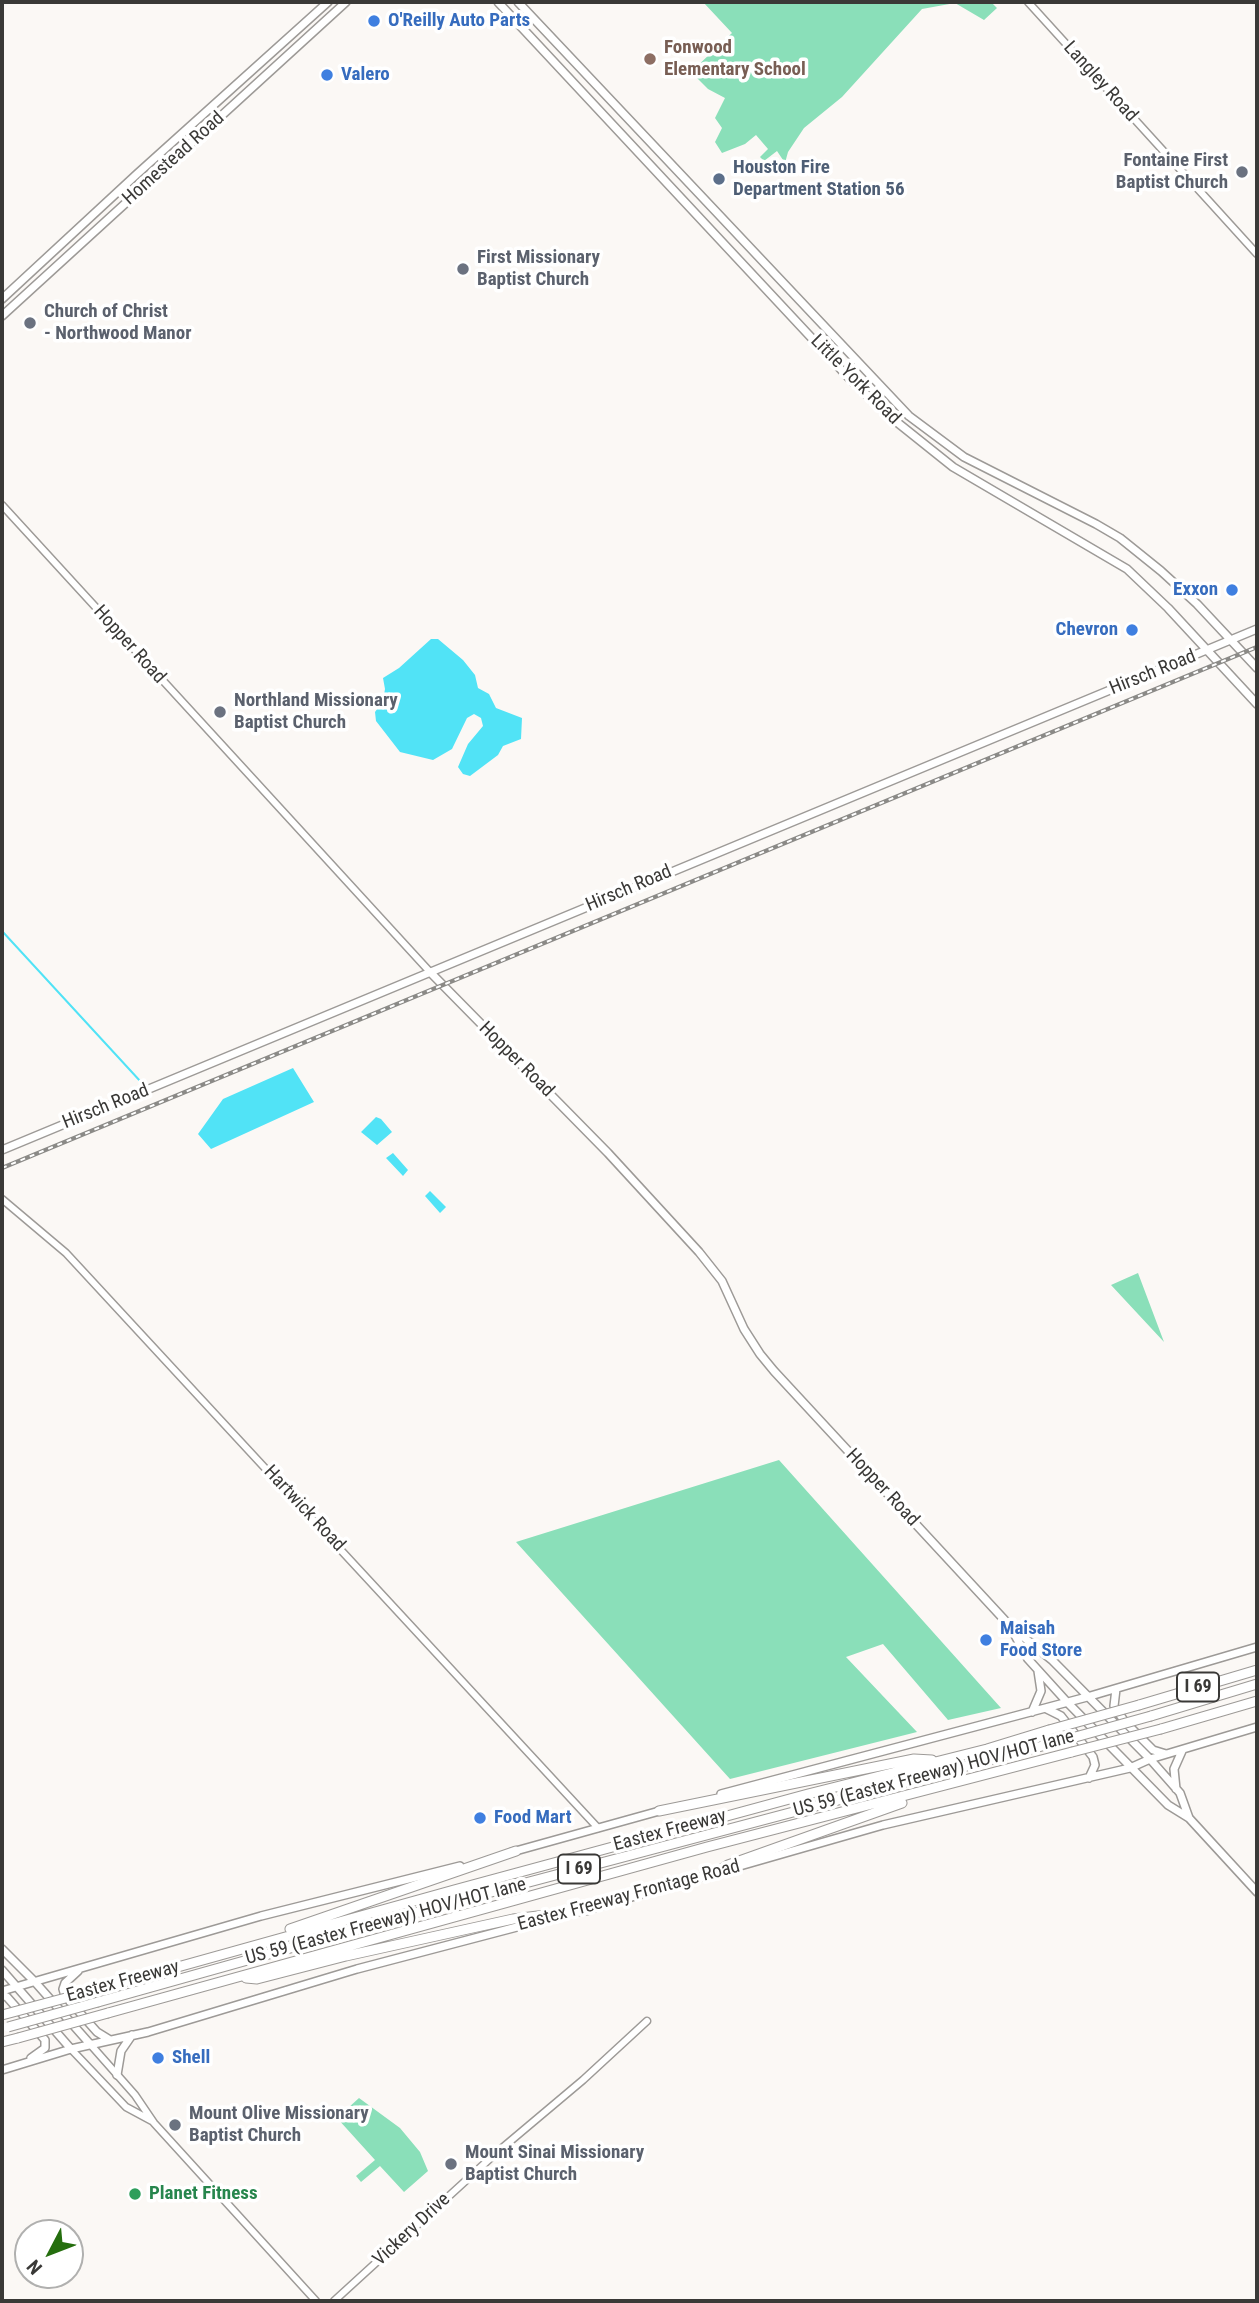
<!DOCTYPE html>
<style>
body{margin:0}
#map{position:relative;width:1259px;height:2303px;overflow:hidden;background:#fbf8f5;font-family:"Roboto Condensed",sans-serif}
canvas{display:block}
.frame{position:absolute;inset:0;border:4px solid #3a3937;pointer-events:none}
.north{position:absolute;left:14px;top:2219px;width:70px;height:70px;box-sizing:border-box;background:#fff;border:2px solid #b0b0af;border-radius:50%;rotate:228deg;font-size:19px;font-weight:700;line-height:28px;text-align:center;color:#3a3937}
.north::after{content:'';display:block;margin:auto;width:24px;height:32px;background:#256e0e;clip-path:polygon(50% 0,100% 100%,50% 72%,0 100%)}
</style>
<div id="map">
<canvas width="1259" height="2303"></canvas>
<div class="frame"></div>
<div class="north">N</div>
</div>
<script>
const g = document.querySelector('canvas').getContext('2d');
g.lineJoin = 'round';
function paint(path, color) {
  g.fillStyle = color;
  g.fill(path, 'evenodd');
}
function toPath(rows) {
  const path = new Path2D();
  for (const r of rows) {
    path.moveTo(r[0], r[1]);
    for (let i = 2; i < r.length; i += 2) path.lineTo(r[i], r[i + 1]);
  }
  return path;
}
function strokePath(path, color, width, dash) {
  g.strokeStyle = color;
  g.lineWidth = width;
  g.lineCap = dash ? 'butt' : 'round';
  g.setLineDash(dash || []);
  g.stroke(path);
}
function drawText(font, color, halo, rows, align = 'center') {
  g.font = font + ' "Roboto Condensed",sans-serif';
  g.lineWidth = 7;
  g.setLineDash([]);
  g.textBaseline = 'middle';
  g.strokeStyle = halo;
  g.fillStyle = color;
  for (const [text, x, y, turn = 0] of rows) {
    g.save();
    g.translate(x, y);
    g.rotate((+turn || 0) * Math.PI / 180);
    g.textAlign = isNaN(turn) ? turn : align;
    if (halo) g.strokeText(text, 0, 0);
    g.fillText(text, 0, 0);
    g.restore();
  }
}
paint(toPath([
 [703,2,991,2,997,8,984,20,955,3,922,9,842,97,804,128,788,152,785,163,777,151,764,161,760,157,768,149,756,135,745,144,722,153,715,142,722,128,715,118,725,98,708,89,691,72,732,33],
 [1138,1273,1164,1342,1111,1285],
 [779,1460,1001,1708,948,1720,883,1644,846,1657,917,1732,730,1779,516,1542],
 [359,2098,400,2128,420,2152,428,2171,404,2192,380,2166,361,2182,356,2176,375,2160,337,2118]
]), '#8adfb9');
paint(toPath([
 [431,639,438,639,463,660,475,675,478,688,489,694,496,708,522,718,521,739,503,746,498,755,470,776,463,774,458,767,468,744,483,726,481,718,474,714,467,718,452,749,433,760,400,752,376,721,375,712,383,701,385,689,383,678,399,668],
 [293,1068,314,1102,211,1149,198,1134,223,1099],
 [376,1117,381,1119,392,1132,377,1145,361,1132],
 [393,1153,408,1170,403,1176,386,1158],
 [430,1191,446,1207,440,1213,425,1196]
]), '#51e3f6');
strokePath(toPath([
 [2,931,141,1082]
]), '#51e3f6', 2);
const tertiary = toPath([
 [1028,2,1257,254],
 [2,505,430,972],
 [2,1199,66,1253,598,1828],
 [90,2044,135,2095,154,2123,316,2301],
 [71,2049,126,2107,152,2121],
 [334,2301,495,2154,583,2080,647,2021]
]);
const secondary = toPath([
 [498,2,849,378,888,415,953,467,1127,569,1168,608,1257,704],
 [518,2,909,416,964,457,1096,524,1120,538,1161,571,1197,604,1257,668],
 [2,299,137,174,328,2],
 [2,316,346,2],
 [430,972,608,1153,699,1252,722,1281,744,1329,760,1354,774,1371,1011,1627,1052,1660,1150,1759,1180,1793,1189,1818],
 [2,1150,1257,629],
 [1011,1628,1028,1659,1067,1702,1168,1805,1189,1818,1257,1892],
 [1116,1689,1114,1706,1125,1722,1153,1750,1166,1754],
 [1047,1709,1061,1716,1093,1757,1095,1765,1089,1778],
 [1032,1712,1041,1691,1038,1671],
 [1176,1789,1174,1769,1182,1751],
 [721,1794,1087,1697,1257,1647],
 [512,1852,663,1810],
 [583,1911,883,1825,1130,1768,1150,1759,1257,1727],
 [2,1949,35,1982,90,2044],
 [2,1970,71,2049],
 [78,1971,65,1983,63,1989,65,1996,97,2032,110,2040],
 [2,1991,261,1916,460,1866],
 [2,1995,7,1997,45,2040,45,2048,31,2058],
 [2,2070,71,2049,148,2032,357,1969,555,1917],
 [117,2075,121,2051,132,2035]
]);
const motorway = toPath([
 [1139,1705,1257,1670],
 [1151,1716,1257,1684],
 [1161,1729,1257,1701],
 [659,1811,914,1759,932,1760],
 [717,1872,728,1865,902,1803],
 [290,1929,516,1851],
 [246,1978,257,1979,346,1956,513,1919,587,1910],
 [88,1992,454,1890,808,1794,987,1749,1049,1730],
 [98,2002,465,1899,1061,1741],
 [108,2013,707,1847,1072,1752],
 [2,2042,18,2038]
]);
strokePath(tertiary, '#9d9a97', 9);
strokePath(secondary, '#9d9a97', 10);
strokePath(motorway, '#9d9a97', 11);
strokePath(tertiary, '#fff', 6);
strokePath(secondary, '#fff', 7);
strokePath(motorway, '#fff', 9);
const rail = toPath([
 [2,1168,1257,647]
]);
strokePath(rail, '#8b8a87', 4.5);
strokePath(rail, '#fff', 2, [5]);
const motorwayBridge = toPath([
 [1049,1730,1139,1705],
 [1061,1741,1151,1716],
 [1072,1752,1161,1729],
 [2,2015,88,1992],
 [8,2027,98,2002],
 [18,2038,108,2013]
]);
strokePath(motorwayBridge, '#9d9a97', 11, []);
strokePath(motorwayBridge, '#fff', 9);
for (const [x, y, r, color] of [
 [374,21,7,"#3f7fe0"],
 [650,59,7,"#8d6e63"],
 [327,75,7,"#3f7fe0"],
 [1242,172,7,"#6b7280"],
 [719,179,7,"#5c6f8a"],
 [463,269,7,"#6b7280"],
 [30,323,7,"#6b7280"],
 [1232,590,7,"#3f7fe0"],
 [1132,630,7,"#3f7fe0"],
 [220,712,7,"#6b7280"],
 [986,1640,7,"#3f7fe0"],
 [480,1818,7,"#3f7fe0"],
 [158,2058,7,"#3f7fe0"],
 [175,2125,7,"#6b7280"],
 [451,2164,7,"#6b7280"],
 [135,2194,7,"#2e9e5b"]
]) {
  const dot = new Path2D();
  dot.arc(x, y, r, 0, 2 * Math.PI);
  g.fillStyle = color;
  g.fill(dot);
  strokePath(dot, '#fff', 2.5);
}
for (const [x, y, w] of [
 [1198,1687,42],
 [579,1869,42]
]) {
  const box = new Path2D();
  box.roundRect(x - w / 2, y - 14.5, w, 29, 5);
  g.fillStyle = '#fff';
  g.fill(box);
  strokePath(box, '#3a3937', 2);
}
drawText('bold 18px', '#3a3937', null, [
 ["I 69",1198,1687],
 ["I 69",579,1869]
]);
drawText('bold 19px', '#366cbe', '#fff', [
 ["O'Reilly Auto Parts",388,21],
 ["Valero",341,75],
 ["Exxon",1218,590,"right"],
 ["Chevron",1118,630,"right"],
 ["Maisah",1000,1629],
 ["Food Store",1000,1651],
 ["Food Mart",494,1818],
 ["Shell",172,2058]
], 'left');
drawText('bold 19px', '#785e54', '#fff', [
 ["Fonwood",664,48],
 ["Elementary School",664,70]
], 'left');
drawText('19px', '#3a3937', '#fff', [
 ["Langley Road",1100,82,48],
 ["Homestead Road",174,159,-42],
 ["Little York Road",855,380,45],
 ["Hopper Road",129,645,48],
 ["Hirsch Road",1153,673,-22],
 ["Hirsch Road",629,889,-23],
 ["Hopper Road",516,1060,45],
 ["Hirsch Road",106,1107,-22],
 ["Hopper Road",882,1488,47],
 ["Hartwick Road",304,1509,47],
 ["US 59 (Eastex Freeway) HOV/HOT lane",934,1774,-15],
 ["Eastex Freeway",670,1831,-15],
 ["Eastex Freeway Frontage Road",629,1896,-15],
 ["US 59 (Eastex Freeway) HOV/HOT lane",386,1922,-15],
 ["Eastex Freeway",123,1982,-15],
 ["Vickery Drive",412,2230,-43]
]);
drawText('bold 19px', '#5b616d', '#fff', [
 ["Fontaine First",1228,161,"right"],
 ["Baptist Church",1228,183,"right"],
 ["First Missionary",477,258],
 ["Baptist Church",477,280],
 ["Church of Christ",44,312],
 ["- Northwood Manor",44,334],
 ["Northland Missionary",234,701],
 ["Baptist Church",234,723],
 ["Mount Olive Missionary",189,2114],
 ["Baptist Church",189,2136],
 ["Mount Sinai Missionary",465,2153],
 ["Baptist Church",465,2175]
], 'left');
drawText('bold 19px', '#4e5e75', '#fff', [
 ["Houston Fire",733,168],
 ["Department Station 56",733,190]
], 'left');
drawText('bold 19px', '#27864d', '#fff', [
 ["Planet Fitness",149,2194]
], 'left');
</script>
